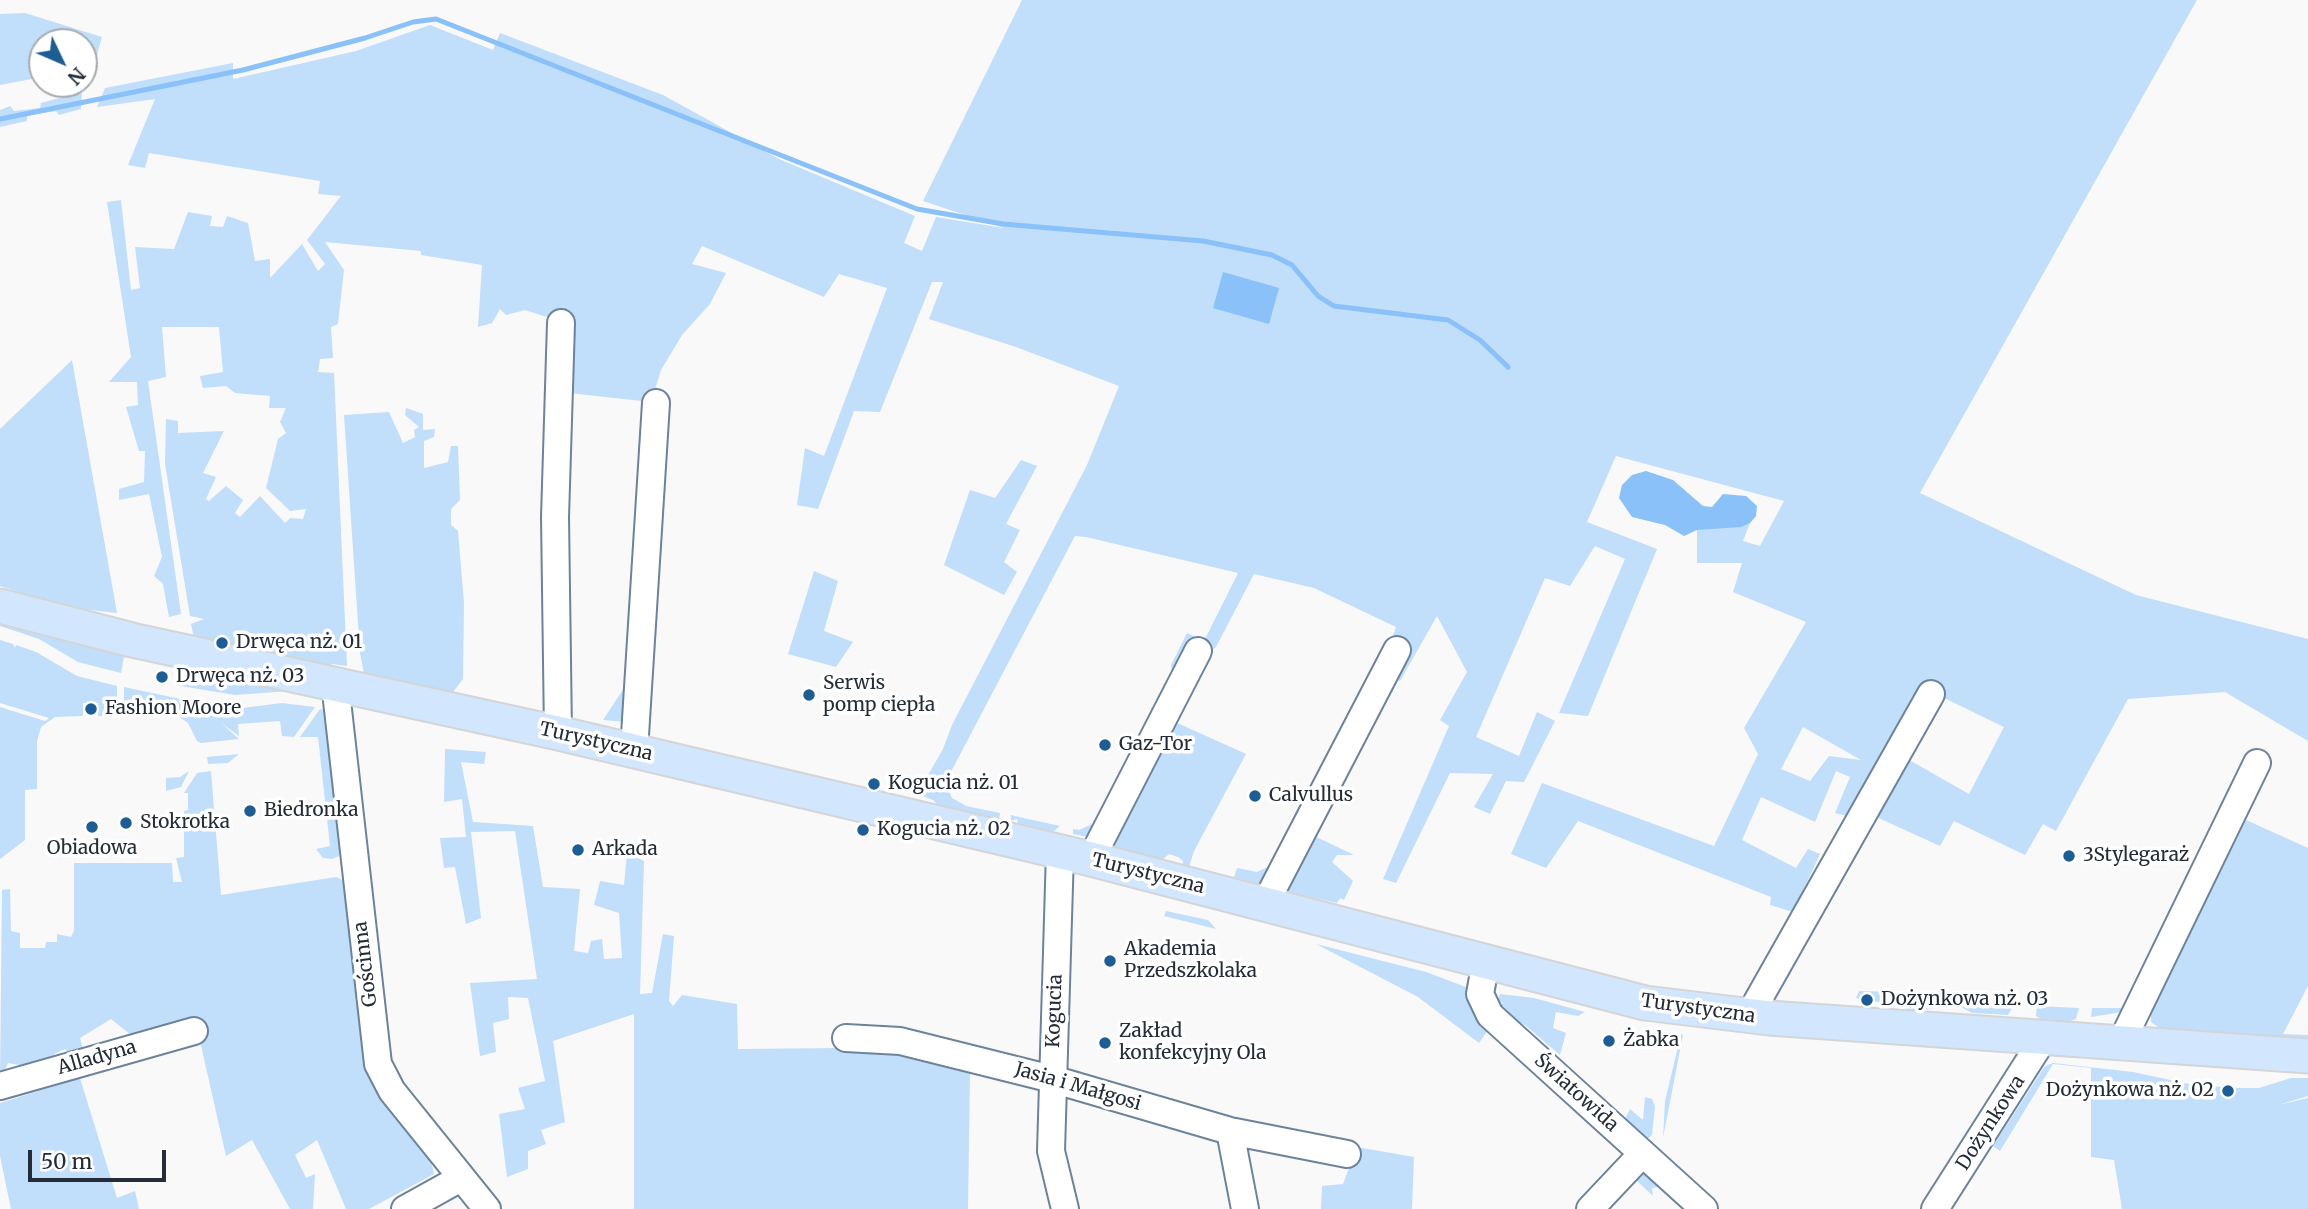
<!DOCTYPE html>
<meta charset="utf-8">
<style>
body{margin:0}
#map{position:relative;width:2308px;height:1209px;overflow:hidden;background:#f9f9f9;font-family:Merriweather,serif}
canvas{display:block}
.north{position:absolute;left:28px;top:28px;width:70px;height:70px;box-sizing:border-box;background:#fff;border:2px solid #a7abaf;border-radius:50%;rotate:134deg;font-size:19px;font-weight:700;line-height:28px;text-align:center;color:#242d37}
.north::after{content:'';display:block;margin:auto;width:24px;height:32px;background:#1e5d93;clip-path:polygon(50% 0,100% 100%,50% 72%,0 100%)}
.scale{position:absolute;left:28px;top:1150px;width:138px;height:32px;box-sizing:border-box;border:4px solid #242d37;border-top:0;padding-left:9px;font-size:21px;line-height:24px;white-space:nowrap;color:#242d37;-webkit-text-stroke:5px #fff;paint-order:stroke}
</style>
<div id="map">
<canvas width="2308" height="1209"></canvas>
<div class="north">N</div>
<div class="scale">50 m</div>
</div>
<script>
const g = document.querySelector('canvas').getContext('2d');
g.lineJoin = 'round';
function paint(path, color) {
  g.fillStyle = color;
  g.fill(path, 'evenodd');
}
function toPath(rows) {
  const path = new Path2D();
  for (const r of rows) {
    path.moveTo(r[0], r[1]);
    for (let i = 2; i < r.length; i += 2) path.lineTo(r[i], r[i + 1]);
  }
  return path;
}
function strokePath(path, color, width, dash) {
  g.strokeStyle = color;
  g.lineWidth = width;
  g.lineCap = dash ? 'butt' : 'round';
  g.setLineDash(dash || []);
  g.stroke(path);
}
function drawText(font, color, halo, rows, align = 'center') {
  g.font = font + ' Merriweather,serif';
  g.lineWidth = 7;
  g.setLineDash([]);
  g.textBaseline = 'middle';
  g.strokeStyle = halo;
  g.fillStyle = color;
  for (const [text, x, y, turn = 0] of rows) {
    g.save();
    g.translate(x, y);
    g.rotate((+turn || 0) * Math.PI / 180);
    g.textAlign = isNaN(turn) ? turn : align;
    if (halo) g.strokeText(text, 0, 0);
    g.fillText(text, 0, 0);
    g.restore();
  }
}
paint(toPath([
 [1022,0,2197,0,1920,493,2136,595,2308,639,2308,741,2225,692,2128,699,2056,831,2043,824,2025,855,1954,821,1940,846,1872,815,1904,757,1969,794,2004,727,1940,696,1852,817,1835,813,1850,777,1836,771,1815,822,1761,797,1742,840,1796,868,1808,849,1820,854,1793,912,1770,905,1771,897,1578,821,1546,868,1511,854,1542,783,1714,846,1758,754,1744,728,1806,622,1733,592,1742,563,1697,563,1697,530,1750,523,1743,541,1760,546,1784,501,1616,456,1587,522,1657,549,1588,716,1559,713,1625,559,1595,546,1570,586,1545,578,1476,737,1519,756,1537,712,1555,721,1524,782,1506,781,1490,814,1474,807,1493,774,1450,773,1396,883,1383,879,1449,726,1440,720,1467,672,1437,616,1400,681,1380,672,1396,627,1314,588,1254,574,1216,647,1207,654,1211,645,1205,642,1093,838,1073,834,1073,829,1079,830,1103,819,1174,681,1171,665,1187,633,1204,641,1238,573,1086,537,1075,536,945,783,952,798,966,806,1000,813,999,820,938,805,933,800,911,792,902,783,900,775,924,782,943,749,952,725,1087,465,1119,386,1016,347,929,319,943,282,932,282,880,412,854,411,818,509,797,505,805,448,824,456,887,288,839,274,824,297,702,246,692,264,726,273,710,304,682,335,661,370,651,402,569,393,553,319,525,310,506,315,500,309,492,323,478,327,482,265,421,255,421,251,325,242,344,270,338,324,331,327,333,358,320,359,318,372,334,373,347,666,332,664,328,668,194,638,191,624,204,619,190,616,165,464,166,419,178,421,178,433,224,431,203,473,216,477,206,499,209,501,226,486,243,500,235,513,240,517,260,496,285,523,290,518,303,519,306,509,290,511,266,488,278,439,286,433,280,422,286,408,269,408,270,396,235,393,226,386,203,388,200,376,223,372,219,327,162,327,166,377,148,381,181,614,169,617,163,584,154,576,162,557,149,494,119,500,119,489,144,482,145,451,139,451,126,407,138,405,137,382,109,382,131,357,107,202,121,200,131,290,140,288,135,247,174,249,188,212,212,216,210,226,223,227,227,216,248,223,255,261,270,259,270,278,302,244,318,271,325,264,307,240,341,196,318,194,320,181,149,153,145,168,128,165,155,99,97,107,105,88,233,63,233,79,356,51,430,25,493,50,500,33,663,95,779,159,915,216,904,243,922,251,936,217,1004,228,923,201],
 [1803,727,1861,760,1829,756,1810,781,1781,769],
 [25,13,102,37,92,72,84,73,84,42,42,42,42,77,0,85,0,14],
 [82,92,81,109,59,115,56,111,27,116,27,121,0,127,0,110,10,106,14,111,40,108,41,103],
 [72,360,117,613,64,607,0,586,0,429],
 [406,408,423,414,423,430,435,429,434,437,424,441,424,468,448,462,451,446,458,446,460,500,451,509,451,525,458,531,464,603,463,679,453,692,364,674,360,653,344,415,389,412,403,443,415,437,414,430,419,427,405,415],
 [1021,460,1037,466,1006,524,1020,530,1004,562,1017,572,1004,595,944,565,970,490,995,498],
 [814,571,838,581,824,631,853,642,836,667,788,654],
 [0,617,68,636,124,657,121,673,78,662,39,639,0,626],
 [0,640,13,644,15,648,16,645,36,652,77,676,117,686,117,715,98,716,98,703,83,703,83,716,55,717,41,727,37,741,37,789,25,790,25,840,0,859,0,707,45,721,49,718,0,703],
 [178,669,220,670,290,691,235,695,175,685],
 [626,685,626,722,603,720],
 [124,687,199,703,208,712,201,703,242,708,282,703,315,707,294,737,282,736,280,721,238,724,239,736,221,723,239,739,201,743,197,741,188,723,178,716,124,716],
 [320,709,323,710,327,728,332,728,342,847,339,856,332,859,323,858,316,849,330,846,318,737,300,737],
 [1173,721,1246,754,1194,851,1189,867,1183,866,1183,861,1178,857,1169,854,1162,860,1115,849,1112,844],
 [445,749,486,752,484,764,461,762,473,822,533,826,543,887,580,889,574,951,588,953,591,941,602,939,604,959,622,958,619,913,594,905,600,881,624,885,627,853,644,861,640,994,652,993,663,934,674,936,669,1001,673,1006,682,995,737,1004,738,1049,840,1048,841,1028,995,1070,993,1079,970,1073,968,1209,634,1209,634,1014,553,1041,565,1122,541,1130,546,1144,528,1151,528,1169,507,1177,499,1114,525,1109,518,1088,545,1081,528,998,508,997,509,1019,493,1023,496,1052,480,1056,470,983,537,979,515,831,471,832,481,918,466,924,455,867,444,868,440,838,466,837,462,799,444,802],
 [239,754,228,763,208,764,207,757],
 [189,771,181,787,166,791,166,778,180,777],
 [211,771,221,895,336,877,345,881,359,993,434,1155,431,1161,434,1174,369,1209,346,1209,317,1140,295,1155,306,1178,315,1174,313,1209,290,1209,252,1140,226,1156,200,1041,132,1040,130,1034,111,1019,80,1038,84,1053,72,1058,65,1049,54,1054,59,1063,21,1076,19,1065,8,1063,0,1082,2,890,10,889,11,931,20,933,20,948,45,948,46,942,57,942,57,934,71,937,74,931,74,863,172,863,173,882,182,882,176,858,184,857,184,811,188,810,188,793,184,793,197,773],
 [1011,815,1019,817,1060,826,1053,832,1018,823,1017,819,1011,821],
 [2246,820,2308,848,2308,986,2283,1034,2308,1035,2308,1041,2162,1030,2151,1022,2151,1010],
 [1308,833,1354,855,1337,855,1332,862,1353,881,1344,900,1340,898,1337,903,1282,891],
 [1274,864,1269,887,1234,877,1237,868,1257,872],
 [1166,911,1208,920,1216,929,1164,916],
 [1316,944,1426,972,1466,987,1465,997,1470,998,1488,1030,1479,1043,1418,997],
 [1859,991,1892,992,1889,1004,1856,998],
 [1500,994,1534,998,1585,1012,1578,1016,1556,1012,1553,1028,1566,1033,1560,1055,1525,1025,1509,1018,1498,1008,1503,1003,1498,1000],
 [1909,994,1945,997,1941,1008,1909,1011,1904,1007],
 [1963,1001,2013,1006,2008,1015,1972,1013,1961,1007],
 [2037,1006,2079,1008,2076,1019,2070,1021,2040,1019,2036,1016],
 [2092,1008,2122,1008,2122,1012,2091,1017],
 [1681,1034,1683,1035,1663,1138,1665,1101],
 [2053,1063,2133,1072,2189,1084,2223,1087,2222,1093,2234,1093,2234,1088,2259,1088,2291,1078,2308,1078,2308,1096,2278,1105,2308,1098,2308,1209,2122,1209,2114,1160,2091,1157,2091,1068,2053,1064,2000,1151,1993,1146,2045,1066],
 [80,1078,117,1198,135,1191,139,1209,11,1209,0,1156,0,1103],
 [1645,1097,1652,1099,1655,1106,1652,1135,1646,1140,1626,1124,1625,1119,1630,1109,1643,1120],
 [1357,1147,1414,1157,1412,1209,1321,1209,1322,1186,1343,1184],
 [1644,1173,1649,1174,1653,1181,1658,1179,1653,1184,1658,1183,1657,1187,1652,1188,1653,1196,1634,1178]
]), '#c1defb');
paint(toPath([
 [1223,272,1279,288,1269,324,1213,308],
 [1646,471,1673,480,1703,506,1712,507,1723,494,1746,496,1757,506,1756,516,1750,523,1741,527,1697,530,1684,536,1665,525,1632,517,1619,498,1622,485,1632,475]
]), '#89c1f8');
strokePath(toPath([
 [0,119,243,70,365,38,413,22,436,19,917,209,1003,224,1203,241,1272,255,1292,265,1318,296,1334,306,1448,320,1480,340,1508,367]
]), '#89c1f8', 5);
const minor = toPath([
 [335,683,378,1064,392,1091,487,1209],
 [558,733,555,517,561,323],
 [634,751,656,403],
 [1060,852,1051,1151,1065,1209],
 [1091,859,1198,651],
 [1265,904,1397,650],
 [1486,961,1480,994,1490,1015,1704,1209],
 [1749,1016,1931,694],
 [846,1038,900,1041,1052,1079,1230,1131,1347,1154],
 [2121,1043,2257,763],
 [0,1086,194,1031],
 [1230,1131,1245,1209],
 [405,1209,461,1178],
 [1590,1209,1642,1154],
 [1935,1209,2045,1036]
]);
const major = toPath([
 [0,606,132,640,558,733,1091,859,1645,1003,1769,1018,2308,1056]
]);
strokePath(minor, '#6c839a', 30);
strokePath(major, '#d3d5d7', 37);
strokePath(minor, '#fff', 26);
strokePath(major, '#d2e7fd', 33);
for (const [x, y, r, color] of [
 [222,643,7,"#1e5d93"],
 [162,677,7,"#1e5d93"],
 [809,695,7,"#1e5d93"],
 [91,709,7,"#1e5d93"],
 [1105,745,7,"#1e5d93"],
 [874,784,7,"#1e5d93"],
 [1255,796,7,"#1e5d93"],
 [250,811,7,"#1e5d93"],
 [126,823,7,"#1e5d93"],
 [92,827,7,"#1e5d93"],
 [863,830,7,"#1e5d93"],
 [578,850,7,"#1e5d93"],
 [2069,856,7,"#1e5d93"],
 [1110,961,7,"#1e5d93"],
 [1867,1000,7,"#1e5d93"],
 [1609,1041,7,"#1e5d93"],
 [1105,1043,7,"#1e5d93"],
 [2228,1091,7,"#1e5d93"]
]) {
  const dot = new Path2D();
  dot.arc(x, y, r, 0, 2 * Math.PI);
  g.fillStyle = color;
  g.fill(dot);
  strokePath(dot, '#fff', 2.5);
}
drawText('19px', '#242d37', '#fff', [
 ["Drwęca nż. 01",236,643],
 ["Drwęca nż. 03",176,677],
 ["Serwis",823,684],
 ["pomp ciepła",823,706],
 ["Fashion Moore",105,709],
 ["Gaz-Tor",1119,745],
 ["Kogucia nż. 01",888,784],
 ["Calvullus",1269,796],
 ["Biedronka",264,811],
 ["Stokrotka",140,823],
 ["Kogucia nż. 02",877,830],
 ["Obiadowa",92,849,"center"],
 ["Arkada",592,850],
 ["3Stylegaraż",2083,856],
 ["Akademia",1124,950],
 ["Przedszkolaka",1124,972],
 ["Dożynkowa nż. 03",1881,1000],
 ["Zakład",1119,1032],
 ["konfekcyjny Ola",1119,1054],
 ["Żabka",1623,1041],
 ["Dożynkowa nż. 02",2214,1091,"right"]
], 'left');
drawText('19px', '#242d37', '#fff', [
 ["Turystyczna",596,742,13],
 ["Turystyczna",1148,874,14],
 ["Gościnna",366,964,-97],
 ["Turystyczna",1698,1009,8],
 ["Kogucia",1055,1011,-88],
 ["Alladyna",97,1058,-16],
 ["Jasia i Małgosi",1078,1087,16],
 ["Światowida",1576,1093,42],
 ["Dożynkowa",1991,1123,-57]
]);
</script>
